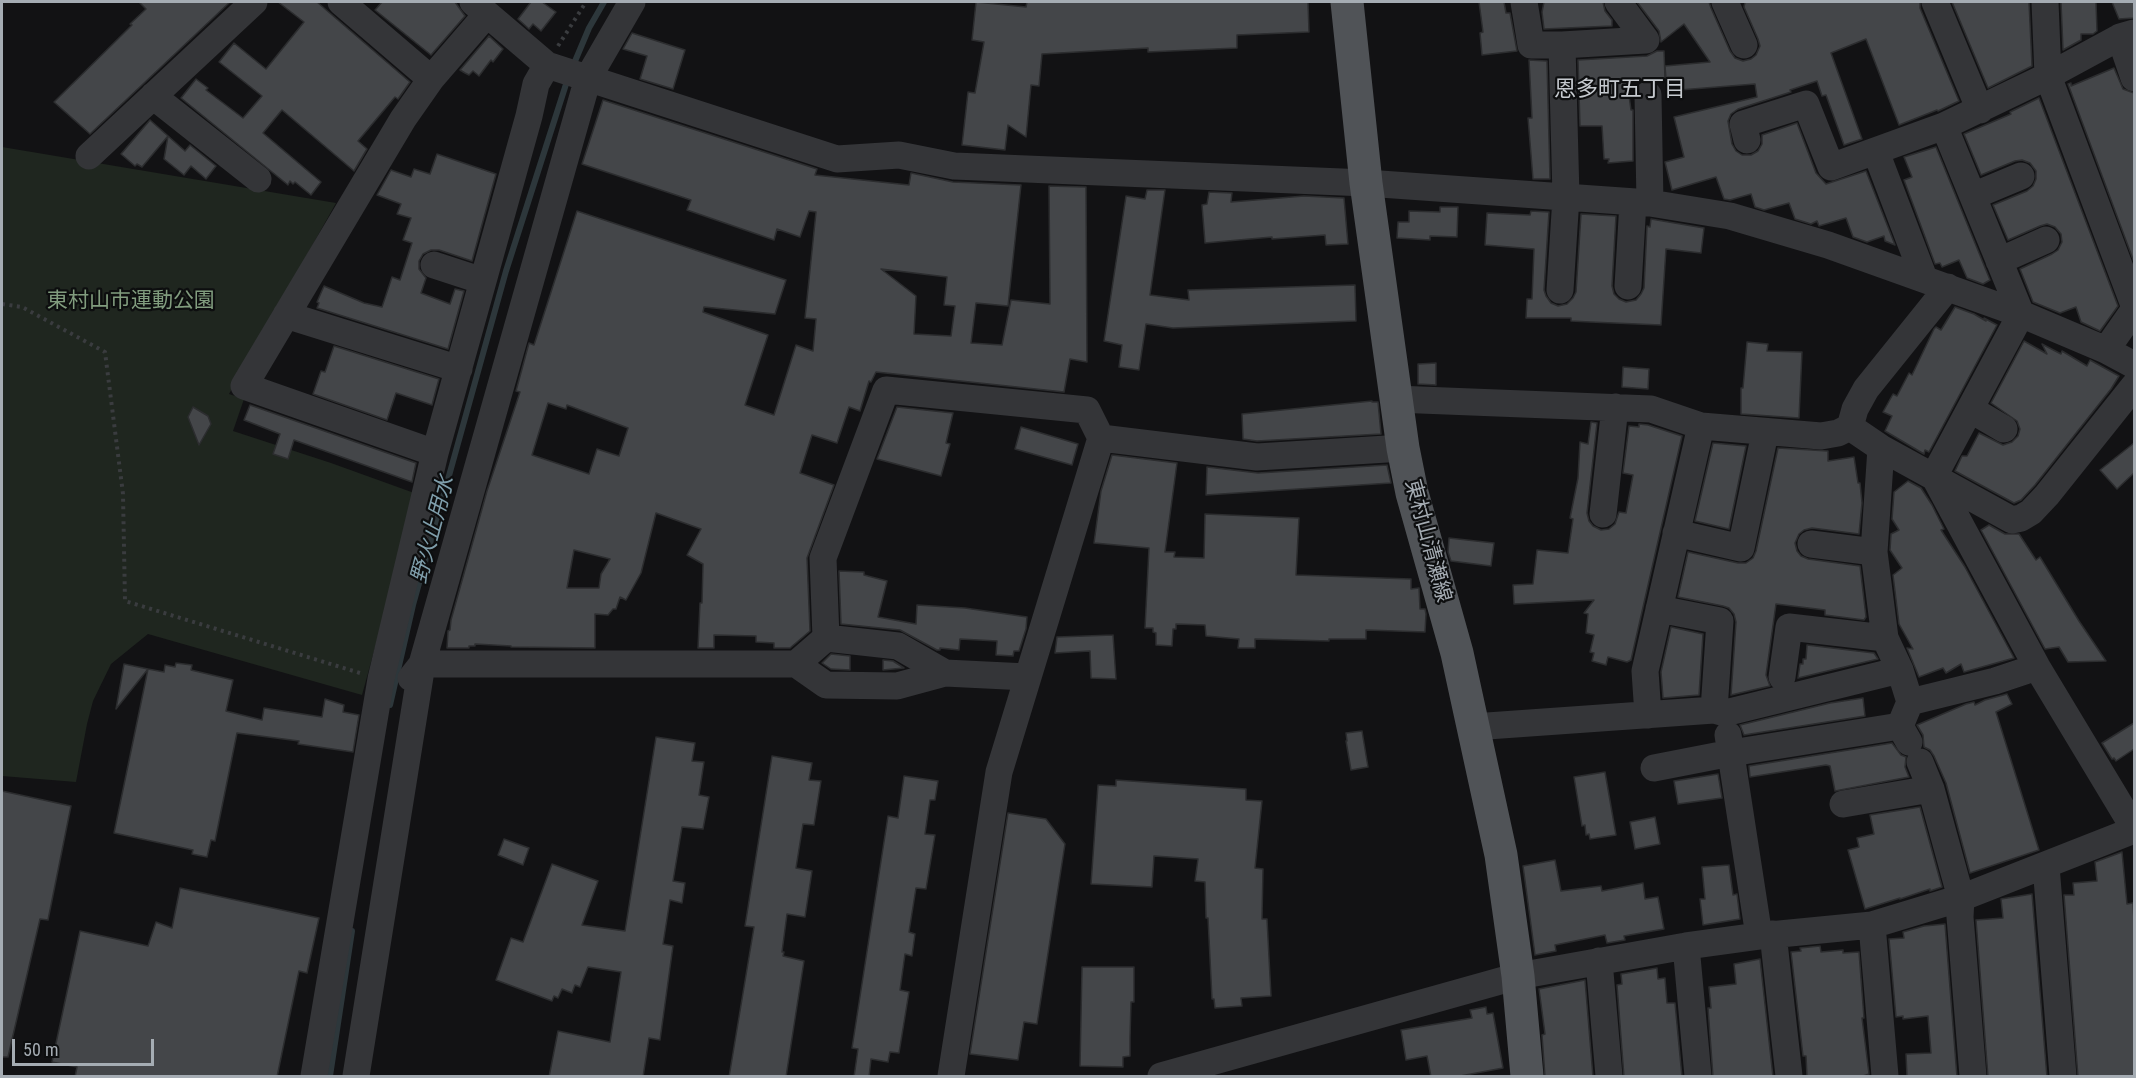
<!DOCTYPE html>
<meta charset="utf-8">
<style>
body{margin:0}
#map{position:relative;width:2136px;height:1078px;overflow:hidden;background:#121214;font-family:"Roboto Condensed",sans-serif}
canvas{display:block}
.frame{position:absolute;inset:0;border:3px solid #a5acb3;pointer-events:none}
.scale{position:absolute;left:12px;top:1039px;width:142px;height:27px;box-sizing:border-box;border:3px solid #a5acb3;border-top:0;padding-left:8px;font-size:18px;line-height:21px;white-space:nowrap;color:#a5acb3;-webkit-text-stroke:4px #0d0e0f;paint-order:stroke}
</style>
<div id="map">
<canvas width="2136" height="1078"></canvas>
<div class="frame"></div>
<div class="scale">50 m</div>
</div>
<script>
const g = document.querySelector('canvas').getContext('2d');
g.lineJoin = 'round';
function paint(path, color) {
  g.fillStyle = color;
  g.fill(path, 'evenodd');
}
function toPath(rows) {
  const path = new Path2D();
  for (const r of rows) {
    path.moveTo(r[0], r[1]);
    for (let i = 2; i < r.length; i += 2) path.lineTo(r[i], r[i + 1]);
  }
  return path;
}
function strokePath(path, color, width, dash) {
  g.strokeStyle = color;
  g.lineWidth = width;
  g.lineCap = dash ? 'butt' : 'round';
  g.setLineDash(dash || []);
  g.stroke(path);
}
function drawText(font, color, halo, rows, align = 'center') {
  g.font = font + ' "Roboto Condensed","Noto Sans JP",sans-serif';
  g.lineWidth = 4.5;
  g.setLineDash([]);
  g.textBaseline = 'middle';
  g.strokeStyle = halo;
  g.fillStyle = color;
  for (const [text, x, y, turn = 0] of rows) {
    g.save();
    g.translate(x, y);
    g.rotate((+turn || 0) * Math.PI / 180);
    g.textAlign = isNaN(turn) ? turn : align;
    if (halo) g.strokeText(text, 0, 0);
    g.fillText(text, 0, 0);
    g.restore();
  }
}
paint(toPath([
 [2,147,336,203,229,394,244,399,233,431,331,463,417,494,362,695,148,634,111,664,93,701,87,724,76,782,2,776]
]), '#1f261f');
strokePath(toPath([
 [573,66,589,28,604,2],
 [390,705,413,605,506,271,568,78],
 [330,1076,352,931]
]), '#2d373b', 6);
const building = toPath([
 [139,2,230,2,90,134,54,102,132,25,130,24,146,9,139,2],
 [278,2,317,2,410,82,398,99,395,97,358,141,367,149,354,171,282,110,263,133,321,182,311,195,295,182,293,184,290,181,288,185,181,98,196,79,208,88,206,90,243,118,262,96,219,62,234,43,266,69,304,22,278,2],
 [382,2,455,2,465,16,431,55,375,10,382,2],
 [531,2,542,2,556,12,541,31,533,24,529,29,518,19,531,2],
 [976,2,1026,7,1027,2,1308,2,1309,32,1237,35,1237,48,1148,52,1148,48,1042,54,1039,86,1031,85,1026,137,1008,125,1005,150,962,145,968,92,975,93,984,42,972,40,976,2],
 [1479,2,1504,2,1506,13,1510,13,1517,51,1482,55,1480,33,1483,32,1479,2],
 [1544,2,1603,2,1605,11,1612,20,1612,26,1544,29,1542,12,1544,2],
 [1637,2,1709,2,1711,8,1730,51,1735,58,1743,61,1751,59,1756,55,1760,46,1758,39,1744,7,1745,2,1920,2,1920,8,1959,101,1938,111,1937,110,1899,125,1866,39,1831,53,1862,139,1844,145,1826,95,1822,96,1817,81,1790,90,1791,92,1738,109,1731,114,1728,121,1732,144,1736,151,1742,155,1751,155,1758,151,1762,144,1762,135,1797,123,1816,173,1826,184,1866,171,1895,245,1885,241,1884,236,1867,242,1853,237,1846,218,1819,226,1817,221,1811,224,1795,219,1789,203,1764,210,1755,207,1751,194,1730,200,1724,199,1716,177,1672,190,1665,162,1684,157,1674,117,1757,97,1755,84,1667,91,1665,66,1710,62,1684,24,1661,42,1659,31,1637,2],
 [1952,2,2029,2,2032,66,1988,88,1952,2],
 [2061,2,2096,2,2097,31,2093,34,2081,34,2081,40,2063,50,2061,2],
 [2112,2,2134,2,2134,18,2119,19,2112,2],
 [632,33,685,50,673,89,640,79,647,56,623,49,632,33],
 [489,36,503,49,493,62,491,60,479,76,473,71,469,75,465,73,460,70,489,36],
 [1657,51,1664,51,1665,78,1627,81,1631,110,1633,110,1633,161,1608,163,1609,159,1604,159,1602,126,1580,126,1578,60,1647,56,1657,51],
 [1529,60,1547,61,1550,179,1533,179,1528,118,1532,118,1529,60],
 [2114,68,2123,89,2134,93,2134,262,2068,84,2071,83,2071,86,2114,68],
 [2039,98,2118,306,2100,331,2081,322,2076,307,2060,313,2033,302,2020,269,2052,254,2058,250,2062,242,2061,234,2055,227,2047,224,2040,226,2008,240,1993,205,2027,191,2033,186,2036,179,2036,171,2030,163,2022,160,2015,161,1981,175,1964,134,2011,114,2010,112,2039,98],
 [603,100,817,169,815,175,909,185,911,173,953,182,1021,185,1008,306,976,303,971,343,1002,345,1011,300,1050,304,1049,186,1086,187,1087,362,1070,359,1064,392,876,372,871,382,869,381,860,411,849,407,837,443,812,435,800,473,834,485,807,558,810,631,790,648,774,648,774,643,756,642,756,636,714,635,714,648,698,648,700,603,702,603,703,564,687,555,701,529,656,513,641,573,626,600,620,597,616,609,613,609,608,615,595,614,595,648,511,647,511,646,475,644,475,646,469,646,469,648,447,648,448,631,450,630,451,620,487,491,520,392,516,391,529,343,534,345,577,211,786,280,775,314,704,307,703,312,768,335,745,405,774,415,796,345,813,351,816,319,805,318,816,212,809,211,800,237,777,229,774,240,687,210,691,200,582,164,603,100],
 [881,269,947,277,944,305,955,306,951,336,914,334,916,296,881,269],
 [548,403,566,409,567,405,628,428,619,456,597,449,589,474,532,455,548,403],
 [574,550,610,559,601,574,599,588,567,588,574,550],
 [150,120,185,151,190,145,216,166,206,179,191,166,184,175,164,159,168,136,142,167,137,164,135,166,121,154,150,120],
 [1936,147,1990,280,1983,284,1967,278,1959,260,1942,267,1940,263,1935,264,1904,180,1912,177,1904,157,1936,147],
 [437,154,496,174,472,261,439,250,431,250,423,254,419,261,419,269,426,278,421,293,450,304,455,289,464,291,448,349,317,308,319,303,317,302,324,286,364,303,382,307,392,277,400,280,412,243,403,240,411,218,397,214,401,204,377,195,391,170,411,177,414,169,430,174,437,154],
 [1147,190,1165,190,1150,295,1189,300,1188,290,1355,285,1356,321,1173,328,1146,324,1139,370,1119,367,1122,345,1104,341,1126,196,1145,199,1147,190],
 [1209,192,1232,193,1231,202,1304,196,1344,198,1348,244,1326,245,1325,235,1272,239,1272,237,1205,243,1202,205,1207,204,1209,192],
 [1440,207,1458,207,1457,237,1430,236,1430,240,1397,238,1398,222,1409,222,1409,211,1440,212,1440,207],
 [1531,211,1549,212,1544,290,1546,296,1551,303,1558,306,1567,304,1573,298,1576,292,1581,214,1616,216,1612,286,1614,294,1619,299,1626,302,1636,300,1641,294,1644,288,1647,226,1650,227,1651,219,1704,228,1701,253,1666,249,1661,325,1590,322,1571,321,1571,318,1526,318,1527,299,1532,299,1534,249,1485,245,1487,213,1530,215,1531,211],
 [1955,307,1974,314,1986,321,1984,318,1997,325,1929,452,1925,450,1924,454,1885,431,1892,416,1883,412,1893,394,1897,396,1909,373,1912,375,1934,329,1936,327,1941,330,1955,307],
 [2024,341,2047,354,2042,344,2061,354,2062,351,2087,366,2090,360,2119,376,2111,389,2035,485,2021,500,2014,503,1955,471,1962,456,1967,456,1979,433,2003,445,2012,442,2018,436,2020,429,2017,421,1991,403,2024,341],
 [1747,342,1768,344,1767,351,1802,352,1799,418,1741,414,1741,388,1743,388,1747,342],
 [334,346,439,379,432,405,396,393,387,420,313,394,321,371,325,372,334,346],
 [1436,363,1436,385,1418,384,1418,364,1436,363],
 [1623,367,1649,369,1648,389,1622,387,1623,367],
 [1372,401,1372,402,1378,402,1381,434,1257,441,1243,439,1242,414,1372,401],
 [250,405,416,463,412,482,294,440,288,459,273,454,280,434,244,420,250,405],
 [193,407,208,416,211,424,199,445,188,417,193,407],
 [897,407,953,413,946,443,950,444,941,476,877,459,897,407],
 [1591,422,1597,423,1587,513,1589,521,1593,526,1601,530,1609,529,1615,524,1619,512,1626,513,1633,475,1623,473,1629,426,1639,427,1639,424,1648,425,1682,436,1631,660,1627,662,1608,657,1606,665,1592,661,1594,653,1590,652,1594,635,1586,633,1588,614,1584,613,1594,600,1514,604,1513,585,1533,584,1537,550,1568,553,1573,519,1570,518,1578,478,1580,442,1588,444,1591,422],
 [1021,427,1078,444,1072,465,1015,449,1021,427],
 [1713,443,1746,446,1729,529,1695,521,1713,443],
 [2134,443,2134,473,2117,489,2100,470,2134,443],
 [1778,448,1828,451,1828,461,1854,457,1858,483,1860,483,1862,503,1859,534,1812,528,1804,530,1799,534,1795,543,1797,551,1801,556,1808,559,1860,566,1866,617,1864,620,1825,615,1825,610,1776,604,1766,675,1770,686,1731,695,1736,622,1734,614,1729,608,1723,606,1678,597,1688,552,1738,563,1746,563,1753,558,1756,551,1778,448],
 [1112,455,1177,463,1165,552,1175,552,1174,557,1204,558,1205,514,1299,518,1296,575,1411,579,1411,589,1419,588,1420,609,1425,609,1426,614,1425,632,1366,630,1366,639,1329,639,1329,641,1255,639,1255,648,1238,648,1239,639,1206,636,1205,625,1176,624,1176,629,1173,629,1172,646,1156,645,1156,633,1153,632,1153,628,1145,628,1149,548,1094,543,1101,491,1112,455],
 [1387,465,1391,483,1206,495,1207,467,1258,473,1387,465],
 [1908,481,1921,488,1932,505,1944,529,1941,530,1965,567,2014,658,1964,672,1961,664,1946,673,1943,668,1919,677,1907,648,1913,649,1899,624,1893,575,1902,568,1890,550,1891,534,1899,530,1892,519,1894,492,1908,481],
 [1989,525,2005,534,2019,534,2036,560,2040,557,2079,621,2106,661,2068,662,2059,647,2045,649,1981,530,1989,525],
 [1449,538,1494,543,1491,566,1451,561,1448,552,1449,538],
 [839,571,864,572,864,575,887,581,878,617,916,624,917,605,965,608,1027,617,1026,629,1019,651,1014,651,1013,656,996,655,997,641,960,639,959,650,940,648,940,650,937,650,900,630,841,624,839,571],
 [1671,627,1703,634,1699,695,1663,698,1661,672,1671,627],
 [1113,635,1116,679,1091,678,1090,651,1055,653,1057,637,1113,635],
 [1807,645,1874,653,1878,659,1798,678,1800,664,1803,664,1803,659,1806,659,1807,645],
 [831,654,850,656,850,670,831,669,822,663,831,654],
 [883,660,893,661,904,668,883,670,883,660],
 [176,663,192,665,191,670,233,680,226,711,262,720,264,708,322,717,325,699,344,705,343,712,359,715,353,752,298,744,299,741,237,733,215,841,211,840,207,857,192,854,193,850,114,833,148,669,164,672,165,665,175,667,176,663],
 [124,664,148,669,116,709,124,664],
 [2007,694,2012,704,1996,712,2039,850,1970,873,1946,783,1934,756,1930,750,1924,747,1923,735,1917,725,1966,704,1974,702,1975,705,1985,700,2007,694],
 [1863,698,1865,716,1744,735,1740,725,1830,703,1863,698],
 [2134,723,2134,749,2116,761,2114,758,2112,759,2102,743,2134,723],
 [1362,731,1368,767,1351,770,1346,741,1347,741,1346,733,1362,731],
 [656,737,695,743,692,761,704,762,699,795,709,797,703,829,682,827,673,881,685,883,682,903,670,900,663,944,673,946,660,1040,649,1038,643,1077,549,1077,558,1031,610,1042,621,972,588,967,580,987,575,985,572,993,562,989,558,998,554,996,552,1001,496,980,511,938,523,942,552,864,598,881,582,925,625,931,656,737],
 [1892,743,1901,755,1906,757,1905,767,1909,777,1835,791,1830,766,1826,765,1750,777,1749,766,1892,743],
 [772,756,812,763,809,780,821,781,814,825,803,824,796,868,812,871,805,917,787,914,782,952,784,952,783,956,804,961,786,1077,729,1077,754,927,745,926,772,756],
 [1605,772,1616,835,1590,839,1589,834,1586,835,1585,825,1582,826,1574,777,1605,772],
 [1718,774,1722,798,1678,804,1674,781,1718,774],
 [904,776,938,781,935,800,930,800,925,834,935,835,926,889,916,888,909,932,915,934,912,956,905,954,900,990,909,992,899,1053,890,1052,888,1062,871,1059,869,1077,854,1077,858,1049,852,1048,888,816,898,818,904,776],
 [1116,780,1246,789,1246,800,1262,801,1255,868,1263,869,1262,919,1267,919,1271,996,1241,998,1242,1006,1215,1008,1214,999,1212,999,1208,918,1206,918,1205,882,1195,881,1198,859,1154,856,1152,887,1091,884,1098,785,1116,786,1116,780],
 [2,791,71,806,48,920,40,919,8,1057,2,1057,2,791],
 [1920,807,1942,887,1930,891,1930,889,1900,899,1900,898,1865,909,1848,850,1859,847,1857,838,1874,834,1870,815,1920,807],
 [1008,813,1046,819,1065,844,1037,1024,1024,1022,1018,1060,970,1054,1008,813],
 [1655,817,1660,844,1635,849,1630,822,1655,817],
 [504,839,529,848,523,865,498,855,504,839],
 [2122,852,2127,904,2133,903,2134,920,2134,1076,2078,1077,2064,895,2074,895,2073,883,2097,881,2095,862,2122,852],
 [1555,860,1561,891,1601,886,1602,891,1643,883,1645,899,1658,897,1664,929,1624,936,1625,940,1607,943,1605,935,1555,945,1556,951,1535,955,1523,866,1555,860],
 [1729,865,1733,895,1737,894,1740,919,1703,925,1700,899,1705,899,1702,867,1729,865],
 [180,888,319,918,307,973,299,971,277,1077,75,1077,77,1067,52,1062,80,931,148,946,156,922,172,928,180,888],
 [2032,894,2047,1077,1988,1077,1976,920,2003,918,2001,899,2032,894],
 [1945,924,1957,1077,1907,1077,1906,1054,1931,1053,1928,1016,1903,1019,1903,1016,1896,1017,1889,939,1904,938,1903,932,1924,926,1945,924],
 [1820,946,1821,952,1843,950,1843,953,1859,952,1864,1018,1862,1018,1869,1074,1860,1077,1807,1077,1806,1056,1803,1056,1791,952,1801,951,1800,948,1820,946],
 [1760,959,1773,1077,1713,1077,1708,1008,1711,1008,1709,987,1736,984,1734,964,1760,959],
 [1082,967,1134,967,1134,1002,1131,1002,1130,1038,1130,1056,1123,1057,1123,1067,1080,1066,1082,967],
 [1657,968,1658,979,1665,978,1667,1003,1675,1003,1682,1077,1624,1077,1617,985,1622,984,1621,974,1657,968],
 [1585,980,1593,1077,1545,1077,1542,1035,1545,1034,1539,989,1585,980],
 [1486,1007,1487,1014,1493,1013,1503,1068,1455,1077,1431,1077,1427,1056,1406,1060,1401,1030,1472,1018,1470,1010,1486,1007]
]);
paint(building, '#444649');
strokePath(building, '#2c2d2f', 1.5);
strokePath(toPath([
 [558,46,586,2],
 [2,304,22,307,105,352,123,494,125,601,360,673]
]), '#3a3c3f', 4, [3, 4.5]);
strokePath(toPath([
 [341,2,431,79],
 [473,2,547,65,837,159,899,155,954,166,1366,183,1650,203,1730,216,1828,245,2021,314,2106,350,2134,365],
 [1524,2,1531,45,1562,45,1646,40,1618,2],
 [1725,2,1744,45],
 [1935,2,1980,110],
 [2045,2,2048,76,2134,305],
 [2120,37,2134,78],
 [1648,95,1650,203],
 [153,96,258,179],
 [1944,126,2021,314,1934,476,2037,667,2134,828],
 [1747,140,1743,124,1806,104,1831,167,1944,126,2048,76,2120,37,2134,33],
 [1876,152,1924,278],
 [89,156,254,2],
 [1973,196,2021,176],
 [1999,261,2046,240],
 [434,265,483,281],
 [1628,286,1633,202],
 [1560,290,1566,197,1562,45],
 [286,315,459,369],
 [2106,350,2134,310],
 [1395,399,1651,409,1701,426,1821,436,1838,433,1850,427,1855,409,1866,389,1948,287],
 [1970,409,2004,429],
 [1850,427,1881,448,2012,520,2021,518,2031,512,2047,495,2134,386],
 [1881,448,1874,552,1885,638,1900,670,1910,702,1900,726,1909,742],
 [435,453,244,386,403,119,431,79,487,14],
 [1603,514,1615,407],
 [1676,533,1741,548,1765,433],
 [1811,544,1874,552],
 [1659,609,1720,621,1714,710],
 [826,638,823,558,886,390,1087,410,1101,438],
 [796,664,826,685,897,686,945,673],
 [1782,677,1789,627,1885,638],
 [411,678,422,664,796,664,826,638,898,646,945,673,1027,677],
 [1910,702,1995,681,2037,667],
 [1648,715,1645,671,1701,426],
 [1473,727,1714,710,1725,713,1900,670],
 [1728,735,1759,936],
 [1920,762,1931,789,1961,898,1960,917,1973,1076],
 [1654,768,1731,753,1900,726],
 [1843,804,1931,789],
 [2046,866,2063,1076],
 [1872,925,1885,1076],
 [1773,934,1789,1076],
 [1686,946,1698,1076],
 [1599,961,1609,1076],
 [314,1076,381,679,435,453,529,116,536,84,547,65],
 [356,1076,422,664,588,78,632,2],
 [951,1076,999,772,1101,438,1257,457,1403,448],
 [1161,1076,1518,976,1686,946,1759,936,1872,925,1961,898,2134,830]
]), '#343538', 27);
strokePath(toPath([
 [1347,2,1366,183,1403,448,1412,493,1457,653,1501,855,1518,976,1527,1076]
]), '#505357', 33);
drawText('21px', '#819c7e', '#0d0e0f', [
 ["東村山市運動公園",131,302]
]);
drawText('21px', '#a5acb3', '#0d0e0f', [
 ["東村山清瀬線",1427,541,75]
]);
drawText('22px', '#c6cacf', '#0d0e0f', [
 ["恩多町五丁目",1620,90]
]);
drawText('italic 22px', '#7f9eab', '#0d0e0f', [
 ["野火止用水",434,530,-75]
]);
</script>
